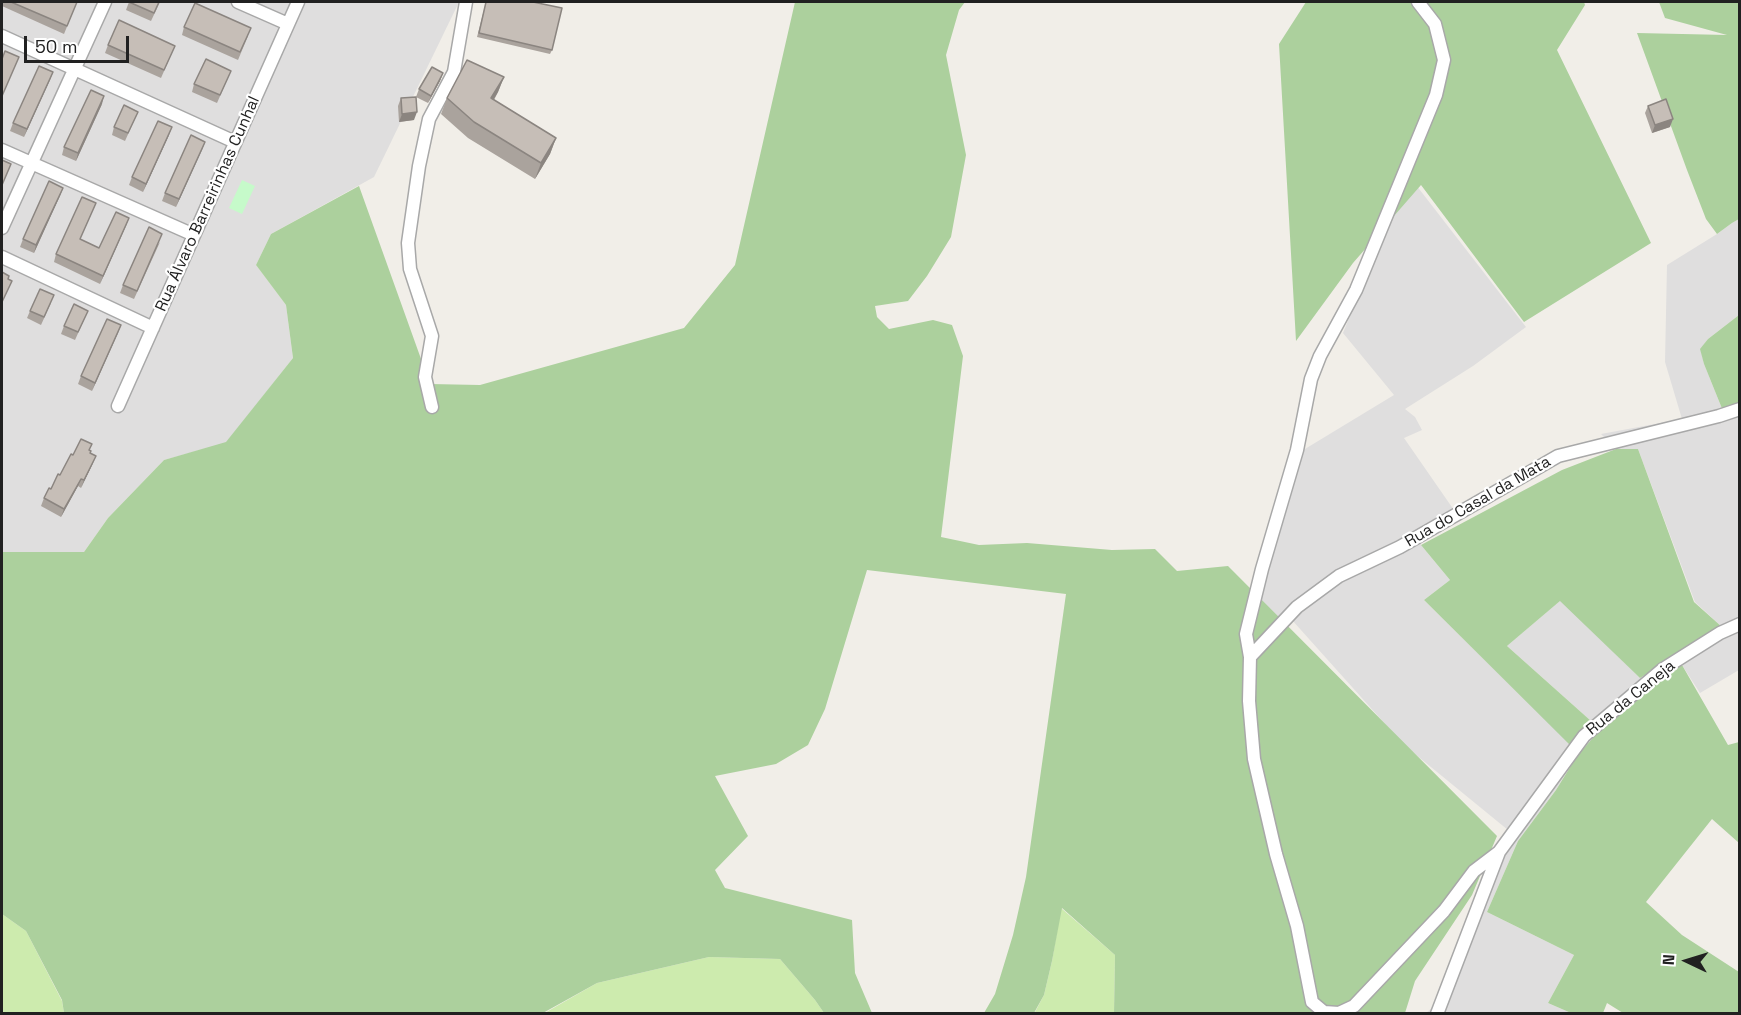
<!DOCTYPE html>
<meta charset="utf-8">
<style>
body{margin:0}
#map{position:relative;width:1741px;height:1015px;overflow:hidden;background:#f1eee8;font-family:"Space Grotesk",sans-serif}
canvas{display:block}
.frame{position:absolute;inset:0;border:3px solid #212121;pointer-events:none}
.north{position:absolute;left:1657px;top:931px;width:60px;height:60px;-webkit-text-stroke:4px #fff;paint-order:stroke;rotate:274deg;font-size:16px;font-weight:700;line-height:24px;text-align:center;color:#212121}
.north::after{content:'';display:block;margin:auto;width:21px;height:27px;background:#212121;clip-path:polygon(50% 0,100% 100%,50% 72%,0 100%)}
.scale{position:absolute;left:24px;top:36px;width:105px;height:27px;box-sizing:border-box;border:3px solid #212121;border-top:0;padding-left:8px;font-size:18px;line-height:21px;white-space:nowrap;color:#212121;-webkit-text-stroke:4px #fff;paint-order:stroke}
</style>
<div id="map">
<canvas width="1741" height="1015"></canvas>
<div class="frame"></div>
<div class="north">N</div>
<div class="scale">50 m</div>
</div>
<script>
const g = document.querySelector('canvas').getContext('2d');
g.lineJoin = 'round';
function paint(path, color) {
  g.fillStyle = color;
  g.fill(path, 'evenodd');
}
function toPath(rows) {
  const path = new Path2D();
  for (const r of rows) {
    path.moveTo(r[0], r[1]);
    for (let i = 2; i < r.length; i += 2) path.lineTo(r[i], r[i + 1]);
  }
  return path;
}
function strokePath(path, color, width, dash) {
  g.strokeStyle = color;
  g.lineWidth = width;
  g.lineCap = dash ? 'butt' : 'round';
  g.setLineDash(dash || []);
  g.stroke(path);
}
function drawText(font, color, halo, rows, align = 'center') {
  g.font = font + ' "Space Grotesk",sans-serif';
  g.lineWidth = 4.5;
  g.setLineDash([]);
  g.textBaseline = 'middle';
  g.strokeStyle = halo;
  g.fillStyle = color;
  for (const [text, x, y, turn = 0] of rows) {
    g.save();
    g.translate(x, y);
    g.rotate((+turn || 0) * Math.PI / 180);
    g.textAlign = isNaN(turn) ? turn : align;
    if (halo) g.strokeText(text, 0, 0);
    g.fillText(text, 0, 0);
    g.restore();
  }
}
paint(toPath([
 [2,2,459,2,374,177,271,234,256,265,286,305,293,358,226,443,164,460,108,518,84,552,2,552],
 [1406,172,1526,327,1473,366,1405,409,1415,417,1422,430,1404,438,1456,513,1421,534,1421,545,1450,580,1424,600,1572,746,1591,721,1507,646,1561,600,1640,678,1722,627,1695,602,1638,449,1616,449,1601,434,1682,419,1665,362,1667,265,1717,234,1732,223,1739,219,1739,315,1708,339,1701,350,1704,364,1723,411,1739,406,1739,670,1700,693,1682,665,1638,694,1598,732,1577,756,1556,790,1518,841,1487,912,1574,955,1548,1003,1571,1013,1426,1013,1433,1007,1508,830,1404,745,1292,620,1256,618,1267,570,1300,452,1394,395,1343,333,1381,241]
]), '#dfdede');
paint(toPath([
 [1061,908,1115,955,1114,1013,1034,1014,1044,995,1052,961],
 [2,914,26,931,62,1001,64,1013,2,1013],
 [709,957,780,959,815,1000,824,1013,543,1014,597,983]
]), '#cdebae');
paint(toPath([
 [795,2,965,2,959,10,946,55,966,155,951,237,927,276,908,301,875,306,877,317,889,329,933,320,952,325,963,356,941,537,979,545,1027,543,1112,550,1155,549,1177,571,1228,566,1497,836,1472,895,1415,981,1405,1013,1114,1013,1115,955,1062,908,1052,961,1044,995,1034,1013,984,1013,995,994,1013,935,1026,877,1066,594,867,570,825,709,808,745,776,764,715,776,748,836,715,870,725,888,852,920,855,973,872,1013,824,1013,815,1000,780,959,709,957,597,983,543,1013,64,1013,62,1000,26,931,2,914,2,552,84,552,108,518,164,460,226,442,293,358,286,305,256,265,271,234,359,186,430,384,480,385,684,328,735,265],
 [1306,2,1584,2,1585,5,1557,50,1651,243,1524,322,1421,185,1353,263,1296,341,1279,44],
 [1659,2,1739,2,1739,219,1732,223,1717,234,1706,219,1687,170,1637,33,1727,35,1665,18],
 [1739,315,1739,406,1723,411,1704,364,1700,349,1708,339],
 [1616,449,1638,449,1694,602,1722,627,1640,678,1560,601,1507,646,1591,721,1572,747,1424,600,1450,580,1421,545,1562,470],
 [1682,665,1728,745,1739,742,1739,843,1712,819,1646,902,1682,935,1739,972,1739,1013,1623,1013,1607,1003,1603,1013,1571,1013,1548,1003,1574,955,1487,912,1518,841,1556,790,1577,756,1598,732,1638,694]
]), '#acd09d');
paint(toPath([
 [242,180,255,186,242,214,229,208]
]), '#c6faca');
const street = toPath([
 [238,2,288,24],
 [1418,2,1435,24,1444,60,1436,95,1356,290,1320,356,1311,379,1297,450,1262,569,1246,634,1250,657,1249,701,1254,759,1276,854,1297,926,1312,1002,1324,1012,1339,1013,1354,1006,1444,911,1474,871,1499,852],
 [2,36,235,142],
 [2,150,194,235],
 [2,228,105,2],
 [2,257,153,328],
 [118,406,298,2],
 [432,407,425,377,432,336,410,269,408,243,419,166,429,119,454,72,466,2],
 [1250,657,1297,607,1339,576,1400,547,1558,456,1719,416,1740,409],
 [1437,1014,1499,852,1584,736,1663,669,1720,633,1740,624]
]);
strokePath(street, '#a8a8a8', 15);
strokePath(street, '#fff', 12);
paint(toPath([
 [2,2,77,2,64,34,2,6],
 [129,2,160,2,151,21,126,10],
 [486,2,533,2,552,50,550,54,477,37],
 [184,27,248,36,238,60,182,35],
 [108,45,175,46,161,78,105,53],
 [231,71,217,103,192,92,194,84],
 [53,72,24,137,10,131,13,123],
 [443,73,440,81,428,103,416,97,419,89],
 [504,77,498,92,494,100,556,138,550,154,535,179,468,138,441,114,447,98],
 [401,98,414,120,399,122,398,106],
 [102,104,76,161,62,155,64,147],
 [1648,106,1670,127,1652,133,1645,113],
 [138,112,125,141,112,135,114,127],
 [169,135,143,192,129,185,132,177],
 [205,142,176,207,162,201,165,193],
 [63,188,34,253,20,247,23,239],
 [96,203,80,239,99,248,129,218,100,284,54,262,56,254],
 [160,242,134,299,120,293,123,285],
 [51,303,41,325,27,318,30,311],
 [88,311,75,340,61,334,64,326],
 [121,325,92,391,78,384,81,376],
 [92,444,89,450,93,463,81,488,78,486,61,517,41,506,44,498,60,475]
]), '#aaa39d');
paint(toPath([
 [53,72,50,80,24,137,27,129],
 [443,73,440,81,428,103,431,96],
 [504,77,498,92,485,114,491,98],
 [104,96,102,104,76,161,78,153],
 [417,112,414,120,399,122,402,114],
 [1673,119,1670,127,1652,133,1655,125],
 [172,127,169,135,143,192,146,184],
 [556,138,550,154,535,179,541,163],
 [205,142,202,150,176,207,179,199],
 [63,188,60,196,34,253,36,245],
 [129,218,126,226,100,284,103,276],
 [121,325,118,333,92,391,95,383],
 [96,456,93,463,81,488,84,480],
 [81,479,78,486,61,517,64,509]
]), '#8b8580');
const building = toPath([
 [11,2,77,2,67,26,11,2],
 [129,2,159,2,154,13,129,2],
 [486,2,533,2,562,8,552,50,479,33,486,2],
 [195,3,251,28,240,52,184,27,195,3],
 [119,20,175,46,164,70,108,45,119,20],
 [5,51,19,57,2,96,2,59,5,51],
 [206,59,231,71,220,95,194,84,206,59],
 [467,60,504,77,491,98,556,138,541,163,474,122,447,98,467,60],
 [39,66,53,72,27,129,13,123,39,66],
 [432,67,443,73,431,96,419,89,432,67],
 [91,90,104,96,78,153,64,147,91,90],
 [416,97,417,112,402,114,401,98,416,97],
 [1666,99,1673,119,1655,125,1648,106,1666,99],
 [124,105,138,112,128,133,114,127,124,105],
 [158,121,172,127,146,184,132,177,158,121],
 [191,135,205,142,179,199,165,193,191,135],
 [2,160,11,164,2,185,2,160],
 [49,181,63,188,36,245,23,239,49,181],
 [82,197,96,203,80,239,99,248,116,212,129,218,103,276,56,254,82,197],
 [149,227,162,234,137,291,123,285,149,227],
 [2,272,9,276,8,279,12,281,2,302,2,272],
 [40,289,54,295,44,317,30,311,40,289],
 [74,304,88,311,78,332,64,326,74,304],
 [107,319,121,325,95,383,81,376,107,319],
 [81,439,92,444,89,450,91,451,90,453,96,456,84,480,81,479,64,509,44,498,49,488,51,489,58,474,60,475,71,454,73,455,81,439]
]);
paint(building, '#c6beb7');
strokePath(building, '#8b8580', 1.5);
drawText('16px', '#212121', '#fff', [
 ["Rua Álvaro Barreirinhas Cunhal",208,204,-66],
 ["Rua do Casal da Mata",1478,502,-30],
 ["Rua da Caneja",1631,698,-39]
]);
</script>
